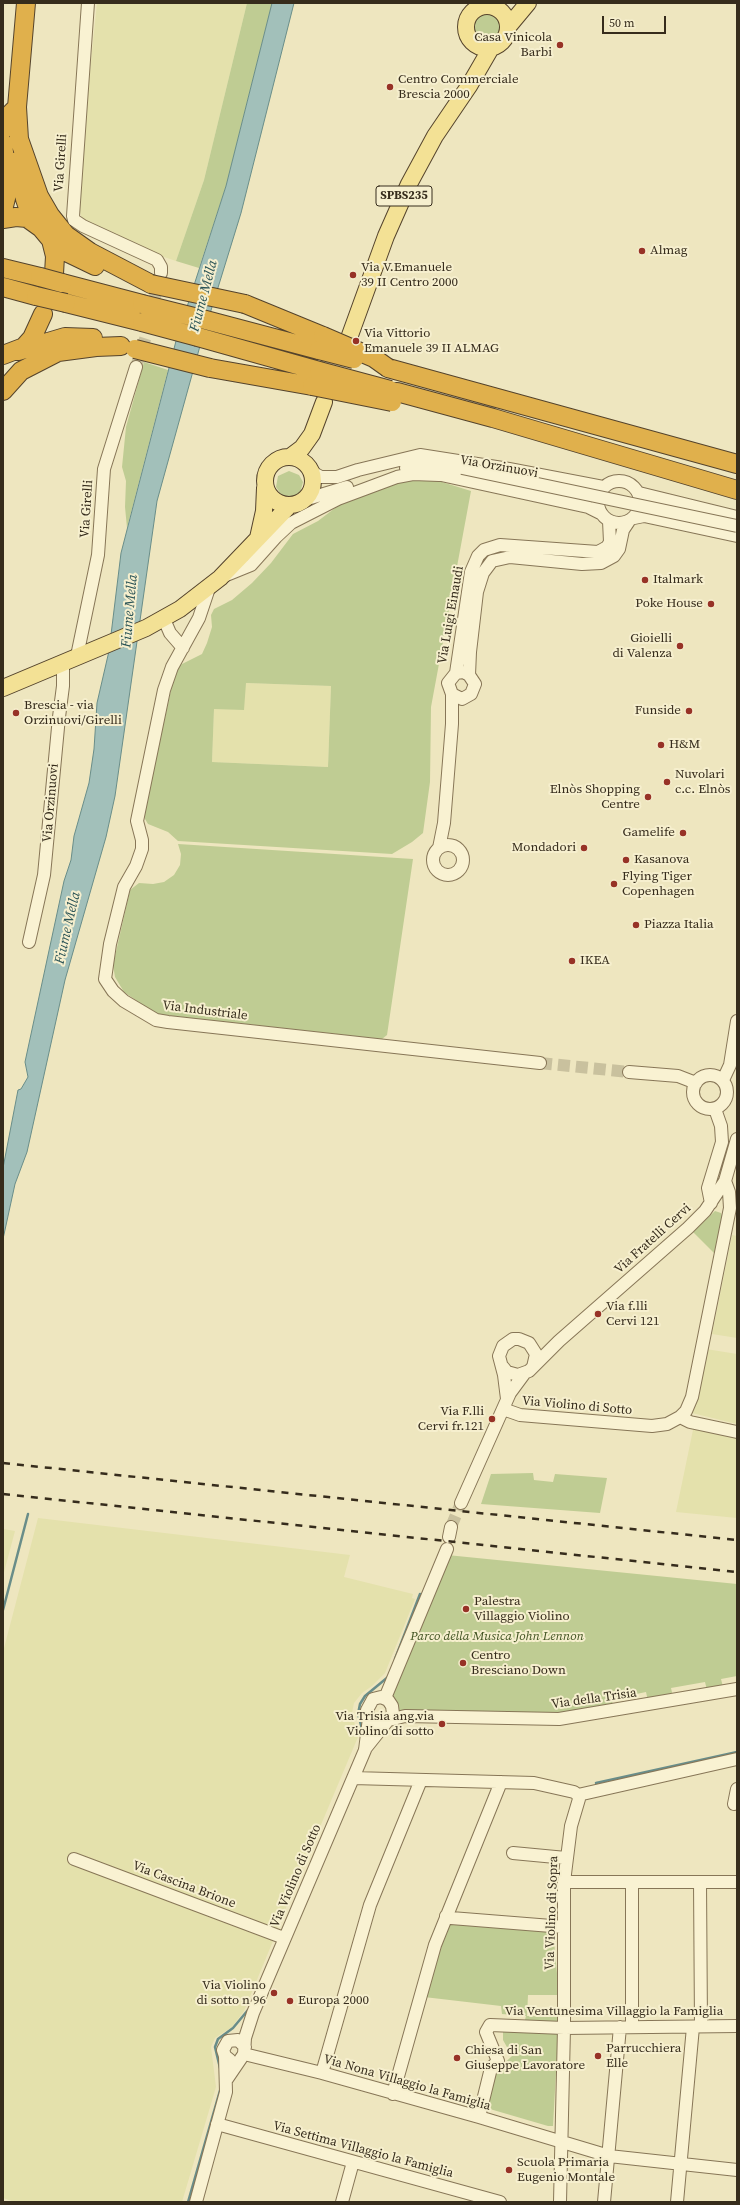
<!DOCTYPE html>
<meta charset="utf-8">
<style>
body{margin:0}
#map{position:relative;width:740px;height:2205px;overflow:hidden;background:#eee6bf;font-family:"Source Serif 4",serif}
canvas{display:block}
.frame{position:absolute;inset:0;border:4px solid #362c1c;pointer-events:none}
.scale{position:absolute;left:602px;top:16px;width:64px;height:18px;box-sizing:border-box;border:2px solid #362c1c;border-top:0;padding-left:5px;font-size:12px;line-height:14px;white-space:nowrap;color:#362c1c;-webkit-text-stroke:3px #f6efce;paint-order:stroke}
</style>
<div id="map">
<canvas width="740" height="2205"></canvas>
<div class="frame"></div>
<div class="scale">50 m</div>
</div>
<script>
const g = document.querySelector('canvas').getContext('2d');
g.lineJoin = 'round';
function paint(path, color) {
  g.fillStyle = color;
  g.fill(path, 'evenodd');
}
function toPath(rows) {
  const path = new Path2D();
  for (const r of rows) {
    if (r.length === 3) {
      path.moveTo(r[0] + r[2], r[1]);
      path.arc(r[0], r[1], r[2], 0, 2 * Math.PI);
      continue;
    }
    path.moveTo(r[0], r[1]);
    for (let i = 2; i < r.length; i += 2) path.lineTo(r[i], r[i + 1]);
  }
  return path;
}
function strokePath(path, color, width, dash) {
  g.strokeStyle = color;
  g.lineWidth = width;
  g.lineCap = dash ? 'butt' : 'round';
  g.setLineDash(dash || []);
  g.stroke(path);
}
function drawText(font, color, halo, rows, align = 'center') {
  g.font = font + ' "Source Serif 4",serif';
  g.lineWidth = 4;
  g.setLineDash([]);
  g.textBaseline = 'middle';
  g.strokeStyle = halo;
  g.fillStyle = color;
  for (const [text, x, y, turn = 0] of rows) {
    g.save();
    g.translate(x, y);
    g.rotate((+turn || 0) * Math.PI / 180);
    g.textAlign = isNaN(turn) ? turn : align;
    if (halo) g.strokeText(text, 0, 0);
    g.fillText(text, 0, 0);
    g.restore();
  }
}
paint(toPath([
 [97,3,247,3,204,180,176,261,152,253,89,225,82,219,80,212,81,159],
 [245,683,331,686,328,767,212,762,214,708],
 [732,1235,737,1236,737,1338,712,1334],
 [706,1349,737,1354,737,1424,692,1413],
 [694,1425,737,1435,737,1518,676,1512],
 [38,1518,350,1555,344,1577,413,1594,412,1598,415,1599,385,1673,372,1686,362,1693,354,1703,352,1713,358,1737,277,1929,77,1866,273,1941,244,2011,232,2027,215,2038,211,2047,216,2087,182,2202,15,2202,3,2198,3,1652],
 [3,1529,15,1531,3,1576]
]), '#e4e1ac');
paint(toPath([
 [247,3,272,3,226,186,199,268,176,261,204,180],
 [487,27,16],
 [144,362,168,370,127,528,125,507,126,481,122,467,126,427],
 [289,471,299,475,303,482,300,493,290,498,282,496,276,487,278,476],
 [429,478,471,491,431,707,430,782,423,833,412,842,392,854,178,841,168,832,148,824,145,819,145,810,176,667,202,654,207,643,212,627,211,615,214,609,232,600,252,583,271,563,293,534,318,521,343,502,391,484],
 [246,683,331,686,328,767,212,762,214,709,244,710],
 [178,844,413,859,387,1035,382,1039,156,1014,124,992,115,977,113,965,130,890,139,883,153,884,164,882,174,875,180,865,181,854],
 [715,1211,721,1213,723,1219,717,1256,693,1232],
 [533,1473,534,1480,553,1482,555,1474,607,1478,600,1513,481,1504,491,1474],
 [447,1555,737,1584,737,1676,721,1679,723,1687,707,1690,705,1682,671,1688,673,1697,648,1701,646,1692,612,1699,613,1707,559,1716,405,1712,398,1710,391,1699],
 [448,1920,553,1930,559,1995,528,1995,527,2016,559,2017,553,2126,548,2126,483,2107,492,2075,512,2056,503,2040,503,2031,523,2027,526,2016,502,2014,501,2006,424,1997]
]), '#bfcc93');
const water = toPath([
 [272,3,294,3,241,213,200,346,157,501,115,796,106,837,65,980,27,1152,15,1184,3,1239,3,1168,18,1090,21,1089,28,1077,25,1062,64,881,71,860,74,836,89,783,94,749,97,703,109,651,121,553,176,341,226,186,272,3]
]);
paint(water, '#a2c0ba');
strokePath(water, '#698d89', 1);
strokePath(toPath([
 [3,1610,28,1514],
 [395,1659,420,1594],
 [362,1729,358,1714,360,1704,365,1696,388,1677],
 [596,1783,737,1752],
 [220,2068,215,2047,218,2039,233,2028,248,2010],
 [188,2202,221,2087]
]), '#698d89', 2.5);
strokePath(toPath([
 [136,367,147,333,159,279],
 [540,1063,629,1072],
 [451,1527,461,1503]
]), '#c9c19e', 12, [12, 6]);
const minor = toPath([
 [88,3,73,216,74,220,83,226,157,260,161,267,161,273],
 [406,468,427,466,462,468],
 [312,472,321,477,337,477,358,470,420,455,509,469,603,487],
 [432,473,588,507,602,514],
 [619,502,21],
 [639,493,737,517],
 [304,500,347,487],
 [634,518,644,516,737,536],
 [224,576,251,565,276,537,291,523,338,499,397,477,413,474,439,475],
 [209,588,199,618,172,667,164,690,137,821,142,840,142,849,136,866,124,887,110,944,105,979,113,991,124,1001,156,1020,168,1022,540,1063],
 [164,619,170,633,183,648],
 [77,656,98,555,104,469,136,367],
 [456,673,471,572,478,556,484,550,500,545,598,552,607,547,610,542,609,521],
 [469,675,470,652,477,592,483,573,492,561,510,557,582,564,601,563,614,556,619,549,623,530,629,521],
 [448,860,15],
 [439,848,444,823,452,724,452,694,448,683,456,673,463,672,469,675,475,684,471,694,462,699,452,694],
 [29,942,44,875,59,717,63,686,63,663],
 [629,1072,678,1076,696,1083],
 [710,1092,17],
 [723,1080,730,1065,737,1021],
 [711,1203,708,1188,722,1142,721,1126,715,1109],
 [503,1367,507,1372,518,1375,529,1371,559,1341,688,1228,705,1211,725,1181,737,1139],
 [507,1399,504,1375,499,1356,503,1346,513,1339,519,1339,529,1343,536,1354,533,1367],
 [503,1409,520,1415,652,1426,667,1424,680,1417,686,1411,692,1397,730,1208,729,1192,725,1181],
 [680,1417,690,1422,737,1432],
 [461,1503,510,1393,524,1374],
 [449,1537,451,1527],
 [385,1698,447,1549],
 [389,1720,405,1716,559,1719,737,1689],
 [365,1749,393,1714,392,1706,388,1700,381,1697,373,1699,367,1710,369,1718,375,1723,386,1722],
 [353,1778,534,1783,574,1792,578,1795],
 [734,1804,737,1789],
 [513,1853,566,1858],
 [74,1859,284,1938],
 [564,1882,737,1882],
 [632,1882,632,2027],
 [700,1882,701,2026],
 [446,1916,451,1918,564,1927],
 [244,2054,322,2073,479,2117,609,2156,737,2170],
 [230,2060,225,2056,223,2050,228,2041,238,2040,245,2047],
 [322,2073,370,1905,421,1780],
 [227,2079,244,2054,245,2038,253,2013,365,1750,369,1718],
 [393,2094,435,1945,501,1782],
 [479,2117,491,2068,498,2061,486,2032,490,2025,564,2028,737,2026],
 [217,2124,500,2202],
 [196,2202,226,2092,225,2056],
 [342,2202,353,2162],
 [560,2202,564,2028,564,1882,571,1826,579,1799,578,1795,737,1759],
 [604,2202,620,2027],
 [677,2202,693,2027]
]);
const major = toPath([
 [487,27,21],
 [508,27,528,3],
 [349,338,386,236,409,184,435,136,469,86,491,48],
 [289,481,24],
 [290,457,302,448,312,434,324,402],
 [258,538,264,511,265,488],
 [3,688,146,628,180,609,220,578,289,506]
]);
const highway = toPath([
 [26,3,17,107,19,139,39,196,50,215,66,235,90,252,151,284],
 [3,130,9,115,17,107],
 [3,143,8,190,3,210],
 [17,161,25,199,33,222],
 [3,219,16,217,27,218,41,228,51,240,66,252,95,266],
 [51,240,55,256,54,274],
 [3,268,40,277],
 [62,283,142,304],
 [3,287,36,296],
 [66,303,142,322],
 [245,304,323,336],
 [202,319,319,350],
 [198,337,319,371],
 [18,351,65,337,93,338],
 [3,355,24,347,32,338,43,314],
 [210,368,312,386],
 [388,368,737,464],
 [3,391,21,371,58,352,96,347,121,346],
 [397,392,493,418,737,490]
]);
strokePath(minor, '#877657', 14);
strokePath(major, '#54432c', 18);
strokePath(highway, '#54432c', 20);
strokePath(minor, '#f9f2d2', 12);
strokePath(major, '#f3e195', 16);
strokePath(highway, '#e0b04c', 18);
strokePath(toPath([
 [3,1463,737,1540],
 [3,1494,737,1572]
]), '#362c1c', 2.5, [7, 7]);
const minorBridge = toPath([
 [462,468,737,526]
]);
const highwayBridge = toPath([
 [40,277,62,283],
 [151,284,245,304],
 [36,296,66,303],
 [142,304,202,319],
 [142,322,198,337],
 [323,336,374,358,388,368],
 [135,349,210,368],
 [319,350,354,359],
 [319,371,390,390],
 [312,386,392,402]
]);
strokePath(minorBridge, '#877657', 14, []);
strokePath(highwayBridge, '#54432c', 20, []);
strokePath(minorBridge, '#f9f2d2', 12);
strokePath(highwayBridge, '#e0b04c', 18);
for (const [x, y, r, color] of [
 [560,45,4,"#973226"],
 [390,87,4,"#973226"],
 [642,251,4,"#973226"],
 [353,275,4,"#973226"],
 [356,341,4,"#973226"],
 [645,580,4,"#973226"],
 [711,604,4,"#973226"],
 [680,646,4,"#973226"],
 [689,711,4,"#973226"],
 [16,713,4,"#973226"],
 [661,745,4,"#973226"],
 [667,782,4,"#973226"],
 [648,797,4,"#973226"],
 [683,833,4,"#973226"],
 [584,848,4,"#973226"],
 [626,860,4,"#973226"],
 [614,884,4,"#973226"],
 [636,925,4,"#973226"],
 [572,961,4,"#973226"],
 [598,1314,4,"#973226"],
 [492,1419,4,"#973226"],
 [466,1609,4,"#973226"],
 [463,1663,4,"#973226"],
 [442,1724,4,"#973226"],
 [274,1993,4,"#973226"],
 [290,2001,4,"#973226"],
 [598,2056,4,"#973226"],
 [457,2058,4,"#973226"],
 [509,2170,4,"#973226"]
]) {
  const dot = new Path2D();
  dot.arc(x, y, r, 0, 2 * Math.PI);
  g.fillStyle = color;
  g.fill(dot);
  strokePath(dot, '#f6efce', 1.5);
}
for (const [x, y, w] of [
 [404,196,56]
]) {
  const box = new Path2D();
  box.roundRect(x - w / 2, y - 10, w, 20, 3);
  g.fillStyle = '#f6efce';
  g.fill(box);
  strokePath(box, '#362c1c', 1);
}
drawText('bold 12px', '#362c1c', null, [
 ["SPBS235",404,196]
]);
drawText('13px', '#362c1c', '#f6efce', [
 ["Casa Vinicola",552,38,"right"],
 ["Barbi",552,53,"right"],
 ["Centro Commerciale",398,80],
 ["Brescia 2000",398,95],
 ["Almag",650,251],
 ["Via V.Emanuele",361,268],
 ["39 II Centro 2000",361,283],
 ["Via Vittorio",364,334],
 ["Emanuele 39 II ALMAG",364,349],
 ["Italmark",653,580],
 ["Poke House",703,604,"right"],
 ["Gioielli",672,639,"right"],
 ["di Valenza",672,654,"right"],
 ["Brescia - via",24,706],
 ["Orzinuovi/Girelli",24,721],
 ["Funside",681,711,"right"],
 ["H&M",669,745],
 ["Nuvolari",675,775],
 ["c.c. Elnòs",675,790],
 ["Elnòs Shopping",640,790,"right"],
 ["Centre",640,805,"right"],
 ["Gamelife",675,833,"right"],
 ["Mondadori",576,848,"right"],
 ["Kasanova",634,860],
 ["Flying Tiger",622,877],
 ["Copenhagen",622,892],
 ["Piazza Italia",644,925],
 ["IKEA",580,961],
 ["Via f.lli",606,1307],
 ["Cervi 121",606,1322],
 ["Via F.lli",484,1412,"right"],
 ["Cervi fr.121",484,1427,"right"],
 ["Palestra",474,1602],
 ["Villaggio Violino",474,1617],
 ["Centro",471,1656],
 ["Bresciano Down",471,1671],
 ["Via Trisia ang.via",434,1717,"right"],
 ["Violino di sotto",434,1732,"right"],
 ["Via Violino",266,1986,"right"],
 ["di sotto n 96",266,2001,"right"],
 ["Europa 2000",298,2001],
 ["Parrucchiera",606,2049],
 ["Elle",606,2064],
 ["Chiesa di San",465,2051],
 ["Giuseppe Lavoratore",465,2066],
 ["Scuola Primaria",517,2163],
 ["Eugenio Montale",517,2178]
], 'left');
drawText('13px', '#362c1c', '#f6efce', [
 ["Via Girelli",61,163,-86],
 ["Via Orzinuovi",499,467,10],
 ["Via Girelli",87,509,-86],
 ["Via Luigi Einaudi",451,615,-80],
 ["Via Orzinuovi",51,803,-85],
 ["Via Industriale",205,1011,7],
 ["Via Fratelli Cervi",653,1239,-42],
 ["Via Violino di Sotto",577,1406,5],
 ["Via della Trisia",594,1699,-8],
 ["Via Violino di Sotto",296,1876,-67],
 ["Via Cascina Brione",184,1885,21],
 ["Via Violino di Sopra",552,1913,-88],
 ["Via Ventunesima Villaggio la Famiglia",614,2012],
 ["Via Nona Villaggio la Famiglia",407,2083,16],
 ["Via Settima Villaggio la Famiglia",363,2150,15]
]);
drawText('italic 13px', '#415322', '#f6efce', [
 ["Parco della Musica John Lennon",497,1637]
]);
drawText('italic 14px', '#2b5456', '#f6efce', [
 ["Fiume Mella",204,296,-75],
 ["Fiume Mella",130,611,-85],
 ["Fiume Mella",68,928,-77]
]);
</script>
